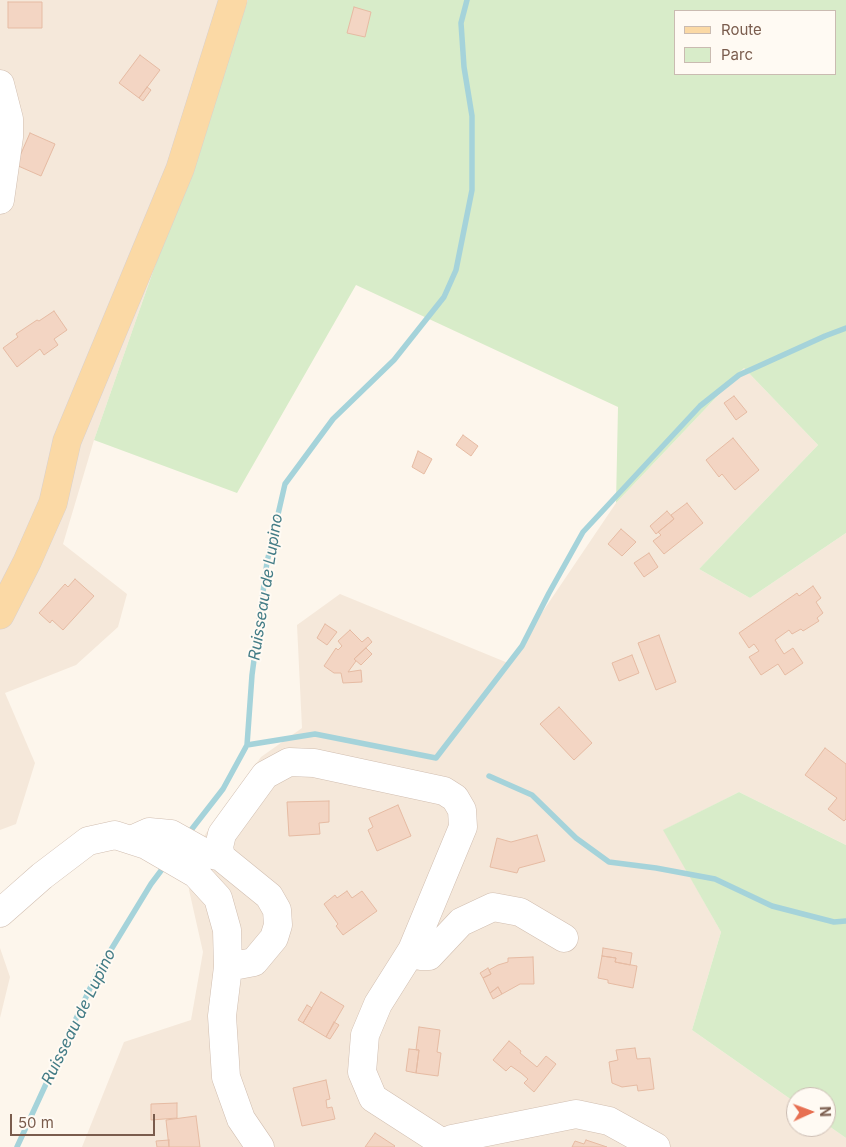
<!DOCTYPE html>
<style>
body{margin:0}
#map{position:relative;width:846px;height:1147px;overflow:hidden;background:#fdf6ec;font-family:Inter,sans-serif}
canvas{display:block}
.legend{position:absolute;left:674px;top:10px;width:162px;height:65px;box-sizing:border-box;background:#fffaf3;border:1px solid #cabbb1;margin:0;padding:6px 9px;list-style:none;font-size:15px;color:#7a5c4d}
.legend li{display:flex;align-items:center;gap:10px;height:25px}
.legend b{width:25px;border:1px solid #cabbb1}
.north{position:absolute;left:786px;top:1087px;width:50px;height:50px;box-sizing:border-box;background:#fffaf3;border:1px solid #cabbb1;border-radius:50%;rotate:88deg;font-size:14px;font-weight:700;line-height:20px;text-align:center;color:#7a5c4d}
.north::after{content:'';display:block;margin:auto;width:18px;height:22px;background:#e76f51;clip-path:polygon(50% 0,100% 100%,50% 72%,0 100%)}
.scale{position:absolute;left:10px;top:1114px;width:145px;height:22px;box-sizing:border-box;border:2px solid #7a5c4d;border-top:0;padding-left:6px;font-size:15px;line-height:18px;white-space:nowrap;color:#7a5c4d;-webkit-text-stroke:4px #fffaf3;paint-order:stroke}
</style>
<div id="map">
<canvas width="846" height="1147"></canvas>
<ul class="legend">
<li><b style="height:6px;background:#fbd9a5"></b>Route</li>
<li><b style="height:14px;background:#d8ecc9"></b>Parc</li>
</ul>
<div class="north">N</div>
<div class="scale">50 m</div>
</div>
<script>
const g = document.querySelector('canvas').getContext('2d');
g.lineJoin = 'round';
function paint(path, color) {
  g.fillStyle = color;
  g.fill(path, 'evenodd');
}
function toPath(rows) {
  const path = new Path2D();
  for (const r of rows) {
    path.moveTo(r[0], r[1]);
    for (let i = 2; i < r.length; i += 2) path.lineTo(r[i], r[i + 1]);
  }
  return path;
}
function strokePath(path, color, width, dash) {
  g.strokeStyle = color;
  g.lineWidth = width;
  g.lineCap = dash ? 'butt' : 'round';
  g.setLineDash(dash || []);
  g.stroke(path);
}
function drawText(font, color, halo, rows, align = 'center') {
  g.font = font + ' Inter,sans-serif';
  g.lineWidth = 4;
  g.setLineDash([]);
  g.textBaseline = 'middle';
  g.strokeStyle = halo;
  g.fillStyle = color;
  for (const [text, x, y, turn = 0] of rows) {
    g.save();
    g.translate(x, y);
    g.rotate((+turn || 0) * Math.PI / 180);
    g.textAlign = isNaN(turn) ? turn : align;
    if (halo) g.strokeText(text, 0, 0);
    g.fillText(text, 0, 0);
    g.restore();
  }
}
paint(toPath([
 [0,0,248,0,94,440,63,544,127,594,118,627,76,665,5,693,35,763,16,824,0,830],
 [744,368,818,445,699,569,750,598,846,533,846,845,739,792,664,830,721,932,692,1030,796,1103,796,1127,826,1127,826,1124,846,1138,846,1147,82,1147,124,1042,191,1020,203,952,189,890,194,850,261,757,302,728,297,625,340,594,508,663,616,503],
 [0,948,10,977,0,1018]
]), '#f5e8da');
paint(toPath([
 [248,0,846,0,846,533,750,598,699,569,818,445,744,368,616,503,618,407,356,285,237,493,94,440],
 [675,11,835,11,835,74,675,74],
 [739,792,846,845,846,1138,826,1124,826,1097,796,1097,796,1103,692,1030,721,932,663,830]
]), '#d8ecc9');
strokePath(toPath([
 [247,745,315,734,436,758,522,646,549,593,583,532,700,406,739,375,825,336,846,328],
 [489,776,532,795,576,838,609,862,656,868,715,879,772,906,834,922,846,921],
 [188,834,223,789,247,745,252,675,267,562,285,484,333,419,394,360,444,297,456,270,472,190,472,116,464,67,461,23,467,0],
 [17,1147,98,971,151,884,166,864]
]), '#a5d3da', 5.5);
const building = toPath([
 [8,2,42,2,42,28,8,28,8,2],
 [354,7,371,12,365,37,347,33,354,7],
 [140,55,160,70,139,98,119,83,140,55],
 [147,87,151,90,143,101,139,98,147,87],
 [30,133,55,144,41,176,16,165,30,133],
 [54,311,67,330,54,339,58,345,44,355,40,349,17,367,3,348,18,337,16,334,37,320,39,321,54,311],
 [734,396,747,412,736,420,724,403,734,396],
 [463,435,478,446,471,456,456,445,463,435],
 [733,438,759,470,735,490,722,474,719,477,706,460,733,438],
 [418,451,432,459,424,474,412,467,418,451],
 [687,503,703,523,664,554,653,541,661,535,658,532,674,519,671,515,687,503],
 [667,511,674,519,656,534,650,526,667,511],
 [621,529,636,542,622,556,608,544,621,529],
 [649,553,658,567,644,577,634,563,649,553],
 [75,579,94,596,63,630,52,620,50,623,39,613,65,584,68,587,75,579],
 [813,586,821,598,816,602,823,613,817,618,819,621,803,631,801,629,792,634,789,630,775,640,784,654,793,648,803,663,785,675,778,664,761,675,749,657,759,651,754,644,749,648,739,633,797,593,799,596,813,586],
 [325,624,337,632,327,645,317,638,325,624],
 [350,630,362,642,368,637,372,642,354,659,356,661,348,672,361,670,362,682,343,683,341,673,334,673,324,666,336,648,338,650,342,646,338,641,350,630],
 [659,635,676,682,656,690,638,643,659,635],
 [366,648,372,654,361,665,354,659,366,648],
 [632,655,639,673,619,681,612,663,632,655],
 [559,707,592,743,574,760,540,724,559,707],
 [825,748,846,764,846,819,844,821,828,809,837,798,805,775,825,748],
 [329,801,329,822,319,823,320,834,289,836,287,802,329,801],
 [398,805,411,836,377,851,368,830,373,827,369,818,398,805],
 [537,835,545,861,519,868,517,873,490,867,497,838,511,842,537,835],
 [347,891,352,898,362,891,377,911,343,935,336,926,338,924,324,904,335,895,337,898,347,891],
 [603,948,632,953,630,965,615,962,616,958,602,956,603,948],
 [602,956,616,958,615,962,637,966,633,988,608,983,608,980,598,978,602,956],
 [533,957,534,984,520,984,502,994,498,987,490,993,483,978,491,974,489,970,498,965,508,962,508,958,533,957],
 [488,968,491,974,483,978,480,973,488,968],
 [498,987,502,994,493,999,490,993,498,987],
 [321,992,344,1006,326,1037,303,1023,321,992],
 [307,1005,312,1008,303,1023,298,1020,307,1005],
 [334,1022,339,1025,330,1039,326,1037,334,1022],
 [419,1027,440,1030,437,1052,441,1053,438,1076,416,1073,419,1050,416,1050,419,1027],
 [509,1041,521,1051,520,1053,537,1067,546,1056,556,1064,534,1092,524,1083,528,1079,521,1073,511,1066,506,1071,493,1060,509,1041],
 [635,1048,637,1059,650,1058,654,1089,638,1091,637,1085,622,1087,612,1083,609,1062,618,1060,616,1050,635,1048],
 [409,1049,419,1050,416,1073,406,1071,409,1049],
 [326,1080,330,1099,326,1100,327,1108,332,1107,335,1119,302,1126,293,1088,326,1080],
 [177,1103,177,1118,151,1120,151,1104,177,1103],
 [196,1116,200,1147,169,1147,166,1120,196,1116],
 [375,1133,395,1146,394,1147,365,1147,375,1133],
 [169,1140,169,1147,157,1147,156,1141,169,1140],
 [586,1140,607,1147,572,1147,575,1141,584,1144,586,1140]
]);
paint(building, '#f3d5c3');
strokePath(building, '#e6bba3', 1);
const minor = toPath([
 [0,84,9,119,9,137,0,200],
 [131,840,149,832,171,834,205,853,221,857],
 [0,913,42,876,88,841,115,835,146,845,196,874,218,898,227,930,228,967,222,1016,226,1077,241,1119,260,1147],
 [412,950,420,956,429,956,461,922,493,907,520,912,564,938],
 [228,967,254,962,274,938,278,925,277,910,269,896,221,857,219,847,222,834,265,775,289,762,314,763,444,791,455,798,462,810,463,827,412,950,378,1004,365,1035,362,1072,373,1098,449,1147],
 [442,1143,452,1139,576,1114,609,1121,656,1147]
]);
const major = toPath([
 [0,615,27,562,53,503,67,441,180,169,233,0]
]);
strokePath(minor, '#d1beb0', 29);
strokePath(major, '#dad1cd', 29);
strokePath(minor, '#fff', 28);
strokePath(major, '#fbd9a5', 28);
drawText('italic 16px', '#437c86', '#fffaf3', [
 ["Ruisseau de Lupino",266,587,-81],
 ["Ruisseau de Lupino",79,1017,-64]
]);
</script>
